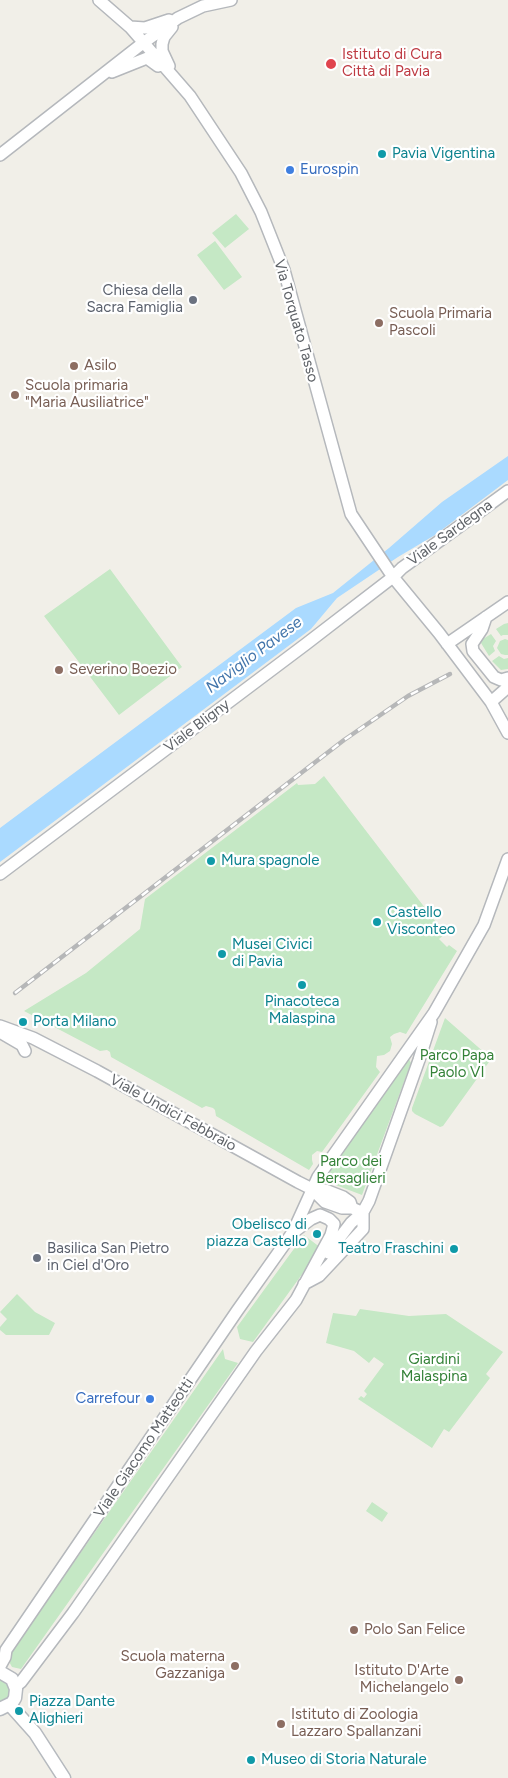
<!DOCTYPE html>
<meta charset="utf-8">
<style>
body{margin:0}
canvas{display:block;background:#f1efe8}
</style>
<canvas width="508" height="1778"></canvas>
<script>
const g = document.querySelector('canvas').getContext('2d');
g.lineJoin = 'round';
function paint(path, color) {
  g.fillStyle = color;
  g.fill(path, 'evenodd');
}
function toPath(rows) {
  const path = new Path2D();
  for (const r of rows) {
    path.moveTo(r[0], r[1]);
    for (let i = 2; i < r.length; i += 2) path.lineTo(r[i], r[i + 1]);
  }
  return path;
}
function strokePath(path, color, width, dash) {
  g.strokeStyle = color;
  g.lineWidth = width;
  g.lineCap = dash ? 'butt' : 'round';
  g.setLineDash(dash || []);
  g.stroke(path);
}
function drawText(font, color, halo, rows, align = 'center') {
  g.font = font + ' Figtree,sans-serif';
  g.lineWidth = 4.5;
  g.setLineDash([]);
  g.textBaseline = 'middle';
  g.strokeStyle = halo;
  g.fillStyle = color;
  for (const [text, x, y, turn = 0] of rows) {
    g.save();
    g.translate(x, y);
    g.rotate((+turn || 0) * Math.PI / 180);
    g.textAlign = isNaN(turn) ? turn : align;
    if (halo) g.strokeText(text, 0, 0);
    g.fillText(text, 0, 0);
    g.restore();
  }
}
paint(toPath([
 [236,214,249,229,225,248,212,233],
 [215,241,242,277,224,290,197,255],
 [110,569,182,667,119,715,44,616],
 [508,623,508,635,503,635,501,636,496,629,504,624],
 [491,634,496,641,493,646,495,651,489,656,481,643,483,639],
 [505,639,508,640,508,655,505,655,501,654,497,648,500,641],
 [499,656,504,659,508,658,508,669,501,670,492,661],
 [324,776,445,934,439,939,447,947,449,945,457,951,406,1034,400,1032,394,1034,390,1037,392,1044,390,1051,384,1055,377,1056,376,1067,380,1072,322,1152,317,1151,312,1155,312,1160,313,1164,309,1170,216,1116,215,1110,213,1108,206,1106,202,1108,111,1057,110,1052,107,1050,100,1051,24,1011,86,973,140,929,145,899,297,783,298,785,315,784],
 [445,1018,486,1054,489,1062,443,1126,440,1127,415,1114,412,1111,412,1108],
 [409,1059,411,1063,362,1195,328,1182,329,1180,325,1178],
 [304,1235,321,1248,253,1342,240,1339,237,1327],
 [17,1294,35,1312,55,1323,49,1335,6,1335,0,1330,0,1327,7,1319,0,1312],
 [360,1309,409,1316,446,1314,503,1352,486,1374,490,1378,449,1432,444,1429,432,1448,358,1399,361,1396,364,1398,367,1394,364,1391,384,1364,374,1357,369,1363,354,1351,326,1343,333,1313,356,1316],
 [223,1349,225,1359,238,1363,21,1669,12,1667,7,1658],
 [372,1502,388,1513,382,1522,366,1511],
 [0,1679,8,1684,10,1692,7,1699,0,1703]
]), '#c5e8c5');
paint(toPath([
 [508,456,508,480,435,535,398,557,337,598,311,629,0,862,0,828,296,608,333,593,389,548,442,502]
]), '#aadaff');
const tertiary = toPath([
 [99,0,130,27,190,96,241,173,261,212,284,270,351,514,393,577,439,633,491,702,508,733],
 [130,27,145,28,169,20],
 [169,66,162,51,162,44,164,37,172,27],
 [112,72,147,58,158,66],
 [0,155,143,43,178,18,203,6,231,0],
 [486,617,482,629,472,644,473,651,494,677,501,680,508,678],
 [447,644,508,602],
 [491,702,508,687],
 [0,874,306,644,393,577,402,568,508,491],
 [0,1026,33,1038,97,1071,298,1182,312,1189,325,1190,343,1197,350,1202,352,1208],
 [0,1032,22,1045,25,1051],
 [312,1189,325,1202,342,1208,352,1208,359,1211],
 [328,1253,351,1223,363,1212,369,1201,419,1060,431,1022],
 [304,1284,319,1276,363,1229,363,1212],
 [0,1666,5,1657,6,1650,237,1311,293,1232,318,1177,434,1013,484,925,508,859],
 [16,1686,21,1682,73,1613,256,1351,296,1300,331,1235,334,1224,329,1219,320,1215,311,1219,295,1231]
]);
const secondary = toPath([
 [0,1672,12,1679,16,1689,15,1698,12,1703,0,1709],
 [10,1705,35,1733,64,1778]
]);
strokePath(tertiary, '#b5b8bc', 14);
strokePath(secondary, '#b6babf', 15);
strokePath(tertiary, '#fff', 11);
strokePath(secondary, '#fff', 12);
const rail = toPath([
 [15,993,344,740,408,696,450,674]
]);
strokePath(rail, '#b6b7b8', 4.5);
strokePath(rail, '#fff', 2.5, [8]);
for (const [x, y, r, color] of [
 [331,64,6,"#e0444e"],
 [382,154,5,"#0f9aa8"],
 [290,170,5,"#3f7fe0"],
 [193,300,5,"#6b7280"],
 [379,323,5,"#8d6e63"],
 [74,366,5,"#8d6e63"],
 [15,395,5,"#8d6e63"],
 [59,670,5,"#8d6e63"],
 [211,861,5,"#0f9aa8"],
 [377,922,5,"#0f9aa8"],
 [222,954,5,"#0f9aa8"],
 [302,985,5,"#0f9aa8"],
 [23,1022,5,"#0f9aa8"],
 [317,1234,5,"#0f9aa8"],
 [454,1249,5,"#0f9aa8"],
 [37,1258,5,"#6b7280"],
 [150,1399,5,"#3f7fe0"],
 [354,1630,5,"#8d6e63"],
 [235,1666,5,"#8d6e63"],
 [459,1680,5,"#8d6e63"],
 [19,1711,5,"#0f9aa8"],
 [281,1724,5,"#8d6e63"],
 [251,1760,5,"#0f9aa8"]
]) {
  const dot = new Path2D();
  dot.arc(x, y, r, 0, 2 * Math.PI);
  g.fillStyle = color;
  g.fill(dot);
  strokePath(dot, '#fff', 2);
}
drawText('15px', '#be3a42', '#fff', [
 ["Istituto di Cura",342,55],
 ["Città di Pavia",342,72]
], 'left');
drawText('15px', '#0d838f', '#fff', [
 ["Pavia Vigentina",392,154],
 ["Mura spagnole",221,861],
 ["Castello",387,913],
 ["Visconteo",387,930],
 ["Musei Civici",232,945],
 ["di Pavia",232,962],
 ["Pinacoteca",302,1002,"center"],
 ["Malaspina",302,1019,"center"],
 ["Porta Milano",33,1022],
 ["Obelisco di",307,1225,"right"],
 ["piazza Castello",307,1242,"right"],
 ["Teatro Fraschini",444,1249,"right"],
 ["Piazza Dante",29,1702],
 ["Alighieri",29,1719],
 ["Museo di Storia Naturale",261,1760]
], 'left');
drawText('15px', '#366cbe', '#fff', [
 ["Eurospin",300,170],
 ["Carrefour",140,1399,"right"]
], 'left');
drawText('15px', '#5b616d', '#fff', [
 ["Chiesa della",183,291],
 ["Sacra Famiglia",183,308],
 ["Basilica San Pietro",47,1249,"left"],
 ["in Ciel d'Oro",47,1266,"left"]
], 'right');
drawText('15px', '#785e54', '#fff', [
 ["Scuola Primaria",389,314],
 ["Pascoli",389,331],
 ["Asilo",84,366],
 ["Scuola primaria",25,386],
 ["\"Maria Ausiliatrice\"",25,403],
 ["Severino Boezio",69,670],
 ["Polo San Felice",364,1630],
 ["Scuola materna",225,1657,"right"],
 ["Gazzaniga",225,1674,"right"],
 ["Istituto D'Arte",449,1671,"right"],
 ["Michelangelo",449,1688,"right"],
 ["Istituto di Zoologia",291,1715],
 ["Lazzaro Spallanzani",291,1732]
], 'left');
drawText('15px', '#5f6368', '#fff', [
 ["Via Torquato Tasso",296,321,74],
 ["Viale Sardegna",450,533,-36],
 ["Viale Bligny",197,726,-37],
 ["Viale Undici Febbraio",173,1113,29],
 ["Viale Giacomo Matteotti",144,1448,-56]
]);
drawText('15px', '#348238', '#fff', [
 ["Parco Papa",457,1056],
 ["Paolo VI",457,1073],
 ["Parco dei",351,1162],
 ["Bersaglieri",351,1179],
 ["Giardini",434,1360],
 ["Malaspina",434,1377]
]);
drawText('italic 16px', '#4174aa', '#fff', [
 ["Naviglio Pavese",254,655,-37]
]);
</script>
